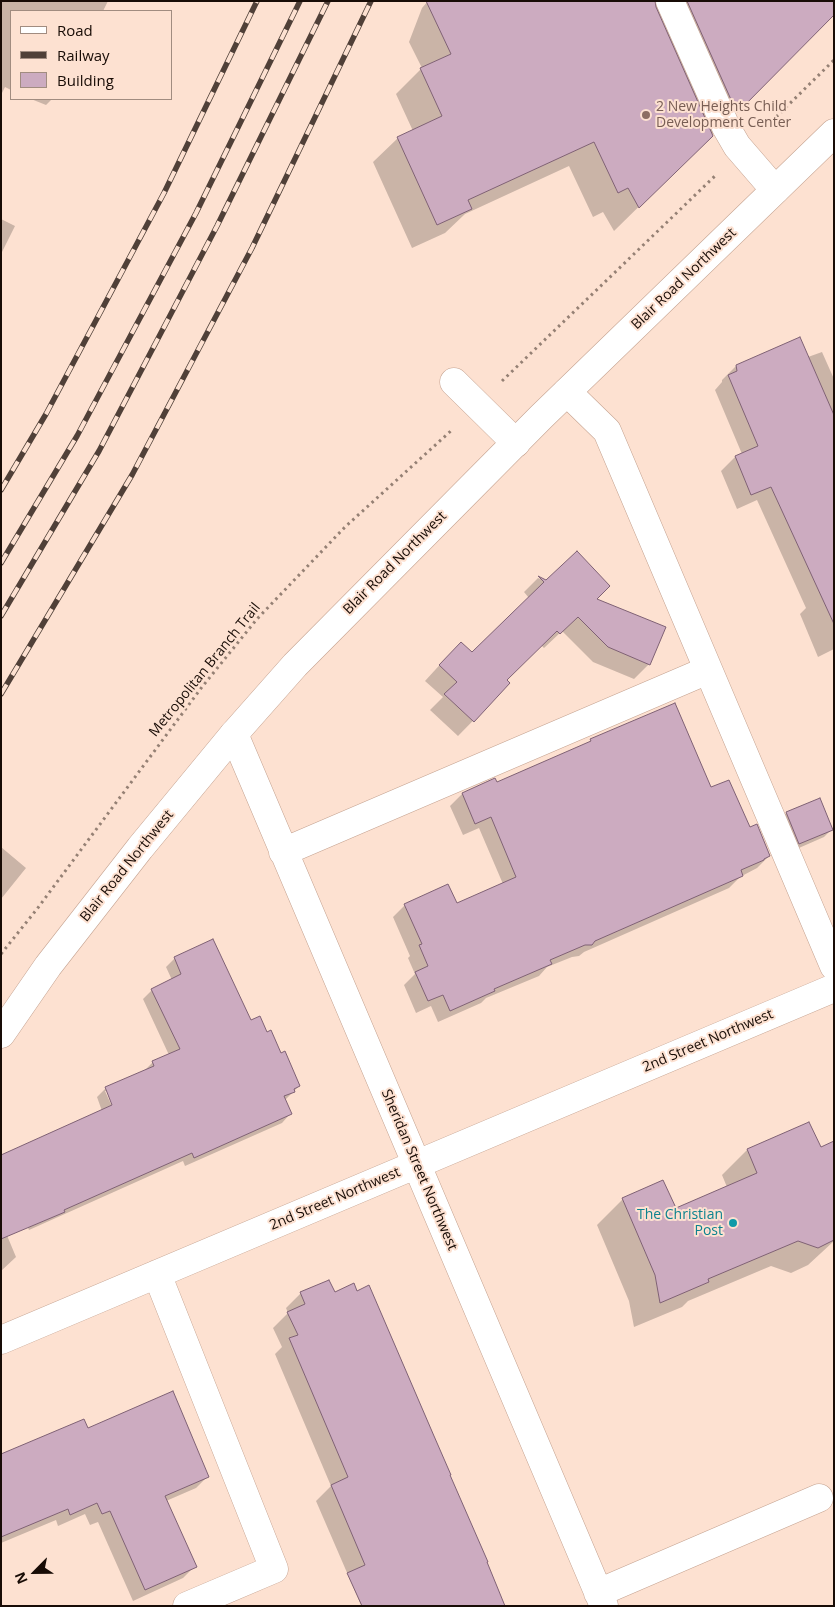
<!DOCTYPE html>
<style>
body{margin:0}
#map{position:relative;width:835px;height:1607px;overflow:hidden;background:#fde1d1;font-family:"Open Sans",sans-serif}
canvas{display:block}
.frame{position:absolute;inset:0;border:2px solid #180c06;pointer-events:none}
.legend{position:absolute;left:10px;top:10px;width:162px;height:90px;box-sizing:border-box;background:#fde1d1;border:1px solid #a18c80;margin:0;padding:6px 9px;list-style:none;font-size:15px;color:#180c06}
.legend li{display:flex;align-items:center;gap:10px;height:25px}
.legend b{width:25px;border:1px solid #a18c80}
.north{position:absolute;left:10px;top:1547px;width:50px;height:50px;-webkit-text-stroke:4px #fde1d1;paint-order:stroke;rotate:247deg;font-size:14px;font-weight:700;line-height:20px;text-align:center;color:#180c06}
.north::after{content:'';display:block;margin:auto;width:18px;height:22px;background:#180c06;clip-path:polygon(50% 0,100% 100%,50% 72%,0 100%)}
</style>
<div id="map">
<canvas width="835" height="1607"></canvas>
<div class="frame"></div>
<ul class="legend">
<li><b style="height:6px;background:#fff"></b>Road</li>
<li><b style="height:6px;background:#504038"></b>Railway</li>
<li><b style="height:14px;background:#ccabc0"></b>Building</li>
</ul>
<div class="north">N</div>
</div>
<script>
const g = document.querySelector('canvas').getContext('2d');
g.lineJoin = 'round';
function paint(path, color) {
  g.fillStyle = color;
  g.fill(path, 'evenodd');
}
function toPath(rows) {
  const path = new Path2D();
  for (const r of rows) {
    path.moveTo(r[0], r[1]);
    for (let i = 2; i < r.length; i += 2) path.lineTo(r[i], r[i + 1]);
  }
  return path;
}
function strokePath(path, color, width, dash) {
  g.strokeStyle = color;
  g.lineWidth = width;
  g.lineCap = dash ? 'butt' : 'round';
  g.setLineDash(dash || []);
  g.stroke(path);
}
function drawText(font, color, halo, rows, align = 'center') {
  g.font = font + ' "Open Sans",sans-serif';
  g.lineWidth = 4;
  g.setLineDash([]);
  g.textBaseline = 'middle';
  g.strokeStyle = halo;
  g.fillStyle = color;
  for (const [text, x, y, turn = 0] of rows) {
    g.save();
    g.translate(x, y);
    g.rotate((+turn || 0) * Math.PI / 180);
    g.textAlign = isNaN(turn) ? turn : align;
    if (halo) g.strokeText(text, 0, 0);
    g.fillText(text, 0, 0);
    g.restore();
  }
}
paint(toPath([
 [1,1,108,1,103,11,11,11,11,90,5,87,1,95],
 [428,1,834,1,834,15,614,231,603,212,593,217,569,166,465,214,445,233,412,248,373,162,398,138,413,131,396,94,422,68,409,42,422,8],
 [31,99,52,99,46,105],
 [1,219,15,226,1,254],
 [822,352,834,379,834,649,818,657,800,614,806,608,757,500,737,509,721,471,735,457,742,454,715,390,722,382,722,380,736,366,808,357],
 [538,578,595,600,649,664,634,679,593,662,562,631,544,648,541,645,505,680,509,684,458,736,430,710,443,697,425,681,446,658,472,653,529,598,524,592],
 [591,740,711,789,749,829,769,856,757,868,740,877,729,888,584,952,579,956,572,957,547,967,539,976,486,998,481,1003,438,1022,431,1006,416,1013,404,985,415,974,408,958,410,956,393,917,405,905,456,905,503,884,479,828,463,835,450,806,462,794,496,784,587,744],
 [819,799,832,829,824,837,792,851,779,821,786,813],
 [1,847,26,868,1,899],
 [175,958,250,1022,266,1033,299,1086,284,1101,290,1114,282,1123,185,1166,183,1161,29,1230,1,1167,102,1111,97,1097,106,1088,144,1071,153,1062,169,1055,143,999,152,990,172,980,166,967],
 [105,1091,108,1091,116,1110,114,1111],
 [834,1143,834,1241,808,1265,791,1273,771,1266,688,1301,682,1307,634,1327,629,1301,597,1225,623,1199,675,1209,727,1187,722,1175,747,1150,821,1148],
 [1,1221,16,1257,1,1271],
 [301,1293,504,1606,379,1597,361,1605,316,1501,331,1486,275,1354,282,1347,273,1328,288,1313,286,1308],
 [88,1429,208,1476,196,1488,166,1501,195,1566,183,1578,133,1601,98,1522,90,1525,85,1514,58,1526,56,1520,1,1543,1,1455]
]), '#0003');
const building = toPath([
 [426,1,655,1,656,7,713,136,639,208,628,188,618,193,594,142,468,200,472,209,437,225,397,137,442,116,420,68,451,54,426,1],
 [687,1,834,1,834,15,737,113,687,1],
 [800,337,834,415,834,624,771,487,751,495,735,456,758,446,728,375,737,371,736,365,800,337],
 [577,551,610,586,597,599,666,627,650,665,608,647,578,617,560,634,557,631,507,680,510,683,474,722,444,694,457,682,439,665,461,642,472,652,544,582,538,576,546,580,577,551],
 [675,703,711,787,729,780,750,827,757,824,770,856,764,859,764,860,741,870,743,876,595,941,592,945,585,945,550,960,552,964,494,989,495,991,450,1011,443,995,428,1001,415,972,428,966,419,945,422,944,404,904,448,884,457,903,516,877,491,817,475,824,462,793,495,778,497,782,591,741,590,739,675,703],
 [820,798,833,830,799,844,786,812,820,798],
 [213,939,251,1020,260,1016,267,1032,271,1030,281,1053,285,1051,300,1086,294,1089,295,1092,284,1096,292,1114,194,1158,192,1153,64,1210,65,1212,1,1239,1,1155,112,1105,105,1087,154,1066,152,1061,180,1049,151,989,181,974,174,957,213,939],
 [809,1122,821,1147,834,1141,834,1240,818,1248,798,1241,708,1279,709,1282,660,1303,655,1275,622,1198,663,1180,676,1208,757,1173,747,1149,809,1122],
 [329,1280,335,1292,354,1283,357,1291,369,1285,434,1436,451,1475,450,1475,488,1562,487,1562,505,1606,362,1606,347,1573,365,1565,331,1485,348,1477,289,1338,298,1335,287,1312,305,1304,300,1292,329,1280],
 [173,1391,209,1477,165,1496,197,1567,145,1590,110,1511,102,1514,97,1503,70,1515,68,1509,1,1537,1,1454,84,1419,88,1428,173,1391]
]);
paint(building, '#ccabc0');
strokePath(building, '#7f6174', 1);
const minor = toPath([
 [670,1,726,127,737,146,775,190],
 [454,382,516,443],
 [567,392,607,431,834,966],
 [234,734,604,1606],
 [283,852,708,670],
 [157,1274,274,1569,187,1606],
 [1,1340,834,988],
 [598,1593,819,1498]
]);
const major = toPath([
 [1,1034,48,966,140,848,234,734,295,665,541,417,834,133]
]);
strokePath(minor, '#c4a290', 29);
strokePath(major, '#c4a290', 29);
strokePath(toPath([
 [767,126,834,60],
 [502,381,716,175],
 [1,954,37,909,202,687,257,619,345,527,453,429]
]), '#958074', 3, [2.5, 4]);
strokePath(minor, '#fff', 28);
strokePath(major, '#fff', 28);
const rail = toPath([
 [1,490,46,414,164,193,257,1],
 [1,563,77,436,196,213,300,1],
 [1,616,99,451,217,226,328,1],
 [1,694,132,475,252,248,371,1]
]);
strokePath(rail, '#504038', 5.5);
strokePath(rail, '#fde1d1', 4, [11]);
for (const [x, y, r, color] of [
 [646,115,5,"#8d6e63"],
 [733,1223,5,"#0f9aa8"]
]) {
  const dot = new Path2D();
  dot.arc(x, y, r, 0, 2 * Math.PI);
  g.fillStyle = color;
  g.fill(dot);
  strokePath(dot, '#fde1d1', 2);
}
drawText('14px', '#785e54', '#fde1d1', [
 ["2 New Heights Child",656,107],
 ["Development Center",656,123]
], 'left');
drawText('14px', '#180c06', '#fde1d1', [
 ["Blair Road Northwest",684,279,-44],
 ["Blair Road Northwest",395,563,-45],
 ["Metropolitan Branch Trail",205,670,-51],
 ["Blair Road Northwest",127,866,-51],
 ["2nd Street Northwest",708,1041,-23],
 ["Sheridan Street Northwest",419,1170,67],
 ["2nd Street Northwest",335,1199,-23]
]);
drawText('14px', '#0d838f', '#fde1d1', [
 ["The Christian",723,1215],
 ["Post",723,1231]
], 'right');
</script>
